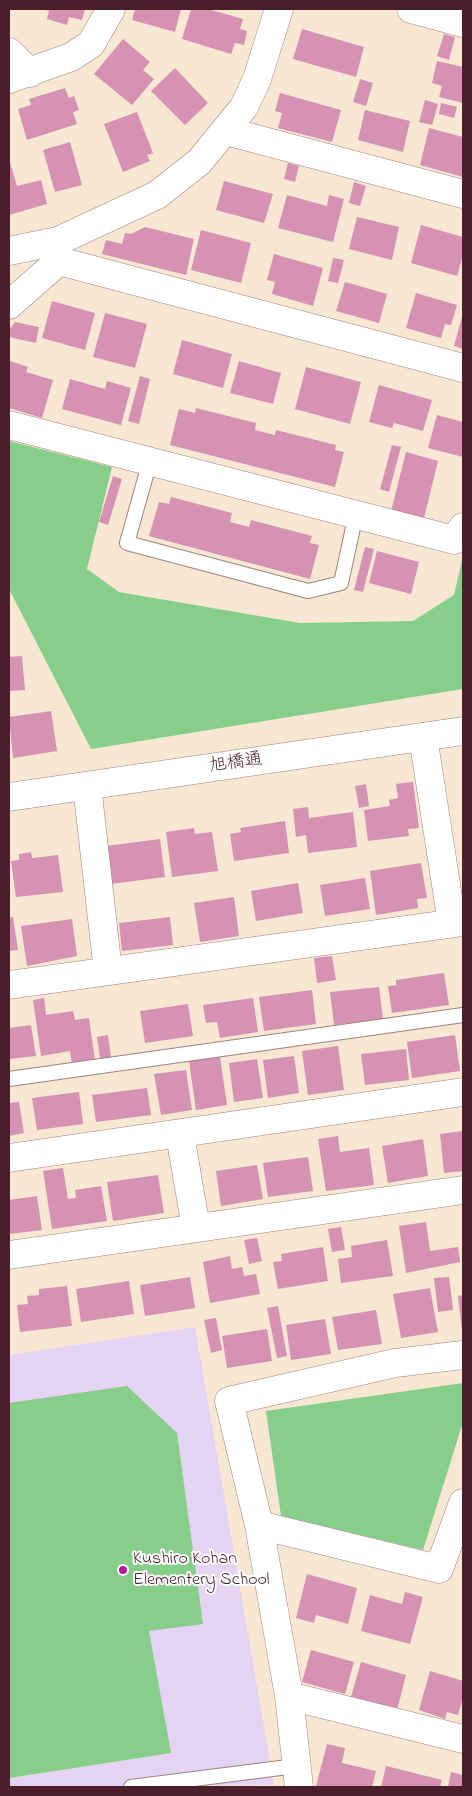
<!DOCTYPE html>
<meta charset="utf-8">
<style>
body{margin:0}
#map{position:relative;width:472px;height:1796px;overflow:hidden;background:#f7e7d3;font-family:"Indie Flower",sans-serif}
canvas{display:block}
.frame{position:absolute;inset:0;border:10px solid #4a1f2b;pointer-events:none}
</style>
<div id="map">
<canvas width="472" height="1796"></canvas>
<div class="frame"></div>
</div>
<script>
const g = document.querySelector('canvas').getContext('2d');
g.lineJoin = 'round';
function paint(path, color) {
  g.fillStyle = color;
  g.fill(path, 'evenodd');
}
function toPath(rows) {
  const path = new Path2D();
  for (const r of rows) {
    path.moveTo(r[0], r[1]);
    for (let i = 2; i < r.length; i += 2) path.lineTo(r[i], r[i + 1]);
  }
  return path;
}
function strokePath(path, color, width, dash) {
  g.strokeStyle = color;
  g.lineWidth = width;
  g.lineCap = dash ? 'butt' : 'round';
  g.setLineDash(dash || []);
  g.stroke(path);
}
function drawText(font, color, halo, rows, align = 'center') {
  g.font = font + ' "Indie Flower","Klee One",sans-serif';
  g.lineWidth = 4;
  g.setLineDash([]);
  g.textBaseline = 'middle';
  g.strokeStyle = halo;
  g.fillStyle = color;
  for (const [text, x, y, turn = 0] of rows) {
    g.save();
    g.translate(x, y);
    g.rotate((+turn || 0) * Math.PI / 180);
    g.textAlign = isNaN(turn) ? turn : align;
    if (halo) g.strokeText(text, 0, 0);
    g.fillText(text, 0, 0);
    g.restore();
  }
}
paint(toPath([
 [195,1327,274,1785,9,1787,9,1355]
]), '#e4d3f2');
paint(toPath([
 [9,441,112,467,87,569,119,592,300,623,413,621,454,595,463,556,463,689,91,749,9,589],
 [463,1383,463,1422,423,1550,281,1516,266,1411],
 [127,1386,177,1433,203,1624,149,1631,171,1753,9,1778,9,1403]
]), '#86ce8a');
paint(toPath([
 [42,9,85,9,82,20,69,17,67,25,47,19,49,11],
 [135,9,181,9,175,32,132,20],
 [191,9,208,9,243,19,240,29,247,31,244,45,235,43,231,54,182,39],
 [302,29,364,47,356,77,293,59],
 [444,34,455,37,449,60,437,56],
 [123,39,150,62,143,70,154,79,132,105,94,74],
 [437,61,463,67,463,103,439,97,442,86,432,83],
 [175,68,208,103,185,125,151,91],
 [360,79,373,83,366,106,353,102],
 [65,88,69,98,74,96,79,110,73,112,77,124,27,140,18,109,31,105,29,99],
 [280,93,341,110,332,142,278,128,282,113,275,111],
 [425,100,438,104,432,125,419,122],
 [441,103,457,107,454,118,439,114],
 [365,110,410,121,403,152,358,140],
 [137,112,153,153,147,155,150,161,123,172,104,124],
 [429,128,463,137,463,177,420,165],
 [70,142,82,185,55,192,43,150],
 [9,159,17,186,41,180,47,204,9,215],
 [288,163,299,166,295,182,284,179],
 [224,181,273,194,264,223,216,210],
 [354,182,366,186,360,206,349,203],
 [287,195,327,206,329,195,344,199,333,242,278,228],
 [357,217,399,227,392,260,349,249],
 [421,225,463,237,463,255,457,276,411,263],
 [145,227,194,239,186,275,102,254,106,240,122,244,125,233,131,234],
 [201,230,251,243,241,283,191,270],
 [274,254,323,268,313,306,272,294,275,282,267,280],
 [333,258,344,260,338,283,328,281],
 [345,282,387,294,379,323,336,311],
 [416,293,457,305,451,325,445,324,441,338,406,328],
 [52,301,95,313,85,350,42,338],
 [105,313,147,324,135,368,93,357],
 [463,313,463,349,454,346],
 [15,322,39,327,36,343,9,337,9,330],
 [182,340,232,354,223,388,173,374],
 [10,361,28,367,26,372,53,380,42,418,9,408],
 [239,361,281,373,273,404,230,393],
 [306,367,361,382,350,424,295,409],
 [140,376,150,379,139,424,128,421],
 [70,379,105,389,107,381,131,388,121,425,62,409],
 [379,385,432,400,423,431,394,423,392,428,369,422],
 [196,408,256,423,255,430,275,435,276,430,336,445,335,450,344,452,335,487,170,445,179,409,195,413],
 [437,415,463,422,463,457,428,448],
 [392,445,401,447,389,492,380,489],
 [406,452,438,461,423,522,390,515],
 [113,476,122,479,108,525,99,522],
 [171,497,232,513,230,522,249,527,251,520,312,536,310,543,319,545,310,579,149,536,159,502,169,504],
 [365,547,374,549,363,592,354,590],
 [377,551,419,562,411,594,369,583],
 [22,656,25,690,9,691,9,657],
 [51,711,57,751,13,758,9,717],
 [413,782,419,828,408,829,409,836,368,841,364,810,390,806,389,800,398,798,396,784],
 [366,784,369,806,359,808,355,786],
 [308,807,309,818,353,812,357,847,308,853,306,835,296,837,293,809],
 [285,821,289,853,234,861,230,834,241,832,240,828],
 [194,828,195,834,212,832,218,871,172,877,166,832],
 [160,839,165,877,111,884,106,846],
 [31,852,32,858,58,855,63,892,16,897,11,861,19,860,19,854],
 [421,863,427,898,417,899,418,908,376,915,370,871],
 [365,878,370,909,325,916,320,885],
 [298,883,303,913,256,921,251,891],
 [234,897,239,936,200,942,194,903],
 [13,917,18,950,9,951,9,918],
 [170,917,173,945,122,951,119,923],
 [72,919,77,956,27,966,21,926],
 [332,956,336,980,317,983,314,958],
 [444,973,449,1005,392,1013,388,986,396,985,396,980],
 [379,987,383,1019,334,1025,330,992],
 [312,990,316,1024,264,1031,259,997],
 [44,998,46,1015,73,1011,75,1020,89,1018,95,1060,72,1064,70,1051,41,1056,33,1000],
 [253,998,258,1032,220,1038,217,1022,206,1023,203,1005],
 [188,1004,193,1036,145,1043,140,1011],
 [31,1025,36,1056,9,1059,9,1028],
 [108,1035,111,1057,100,1058,97,1037],
 [455,1035,460,1071,412,1078,407,1042],
 [338,1046,344,1090,308,1095,302,1051],
 [406,1049,409,1080,365,1085,361,1054],
 [294,1056,299,1093,268,1098,263,1060],
 [220,1057,227,1105,196,1110,189,1061],
 [257,1059,263,1098,234,1102,229,1063],
 [186,1070,192,1110,161,1115,154,1074],
 [147,1088,151,1115,96,1122,92,1095],
 [79,1092,83,1124,37,1130,32,1098],
 [19,1102,24,1133,9,1136,9,1103],
 [463,1131,463,1171,444,1173,440,1134],
 [338,1136,340,1152,369,1148,374,1185,326,1191,318,1139],
 [423,1139,428,1176,388,1183,382,1146],
 [308,1157,313,1191,268,1197,263,1163],
 [257,1165,263,1199,221,1206,216,1171],
 [63,1168,68,1199,76,1198,75,1190,101,1186,107,1221,52,1229,43,1171],
 [158,1175,164,1213,113,1221,107,1182],
 [37,1196,42,1230,9,1234,9,1200],
 [426,1222,430,1251,458,1247,460,1262,406,1273,399,1226],
 [341,1227,345,1250,332,1252,328,1229],
 [257,1238,262,1261,249,1264,244,1240],
 [387,1240,393,1276,341,1283,338,1259,352,1257,351,1246],
 [323,1247,328,1281,278,1289,273,1262,282,1261,281,1254],
 [230,1256,232,1269,242,1267,244,1276,256,1274,260,1294,210,1303,203,1262],
 [190,1277,195,1308,145,1316,140,1285],
 [449,1277,453,1310,438,1312,434,1278],
 [129,1281,134,1314,81,1322,76,1289],
 [67,1286,72,1326,20,1332,17,1305,28,1304,27,1296,39,1295,39,1289],
 [430,1288,438,1332,401,1338,393,1294],
 [463,1295,463,1331,462,1331,458,1296],
 [278,1306,287,1356,277,1358,267,1308],
 [376,1310,382,1344,338,1350,332,1317],
 [216,1318,222,1350,211,1353,204,1320],
 [325,1319,331,1354,291,1360,286,1325],
 [267,1329,272,1361,227,1368,222,1336],
 [307,1574,357,1588,348,1624,316,1615,314,1623,296,1618],
 [405,1592,423,1597,410,1644,361,1631,370,1595,402,1604],
 [311,1650,354,1662,345,1694,302,1682],
 [361,1662,406,1675,397,1710,351,1697],
 [430,1671,463,1681,463,1698,458,1715,447,1712,445,1719,419,1710],
 [327,1744,345,1748,342,1763,376,1771,372,1787,316,1786],
 [386,1766,442,1780,440,1787,381,1787],
 [451,1772,463,1775,463,1787,448,1787]
]), '#d692b3');
const service = toPath([
 [150,461,127,543,308,591,341,583,356,514],
 [9,1079,463,1015],
 [131,1787,296,1766]
]);
const minor = toPath([
 [411,9,463,23],
 [9,52,30,73],
 [9,79,71,57,91,44,111,9],
 [226,131,463,194],
 [9,251,58,241,157,195,199,162,244,107,257,79,279,9],
 [59,261,463,368],
 [9,305,59,261,58,243],
 [9,425,454,540,463,527],
 [423,737,452,923],
 [87,786,108,971],
 [9,985,463,922],
 [180,1135,196,1228],
 [9,1158,463,1092],
 [9,1255,463,1190],
 [259,1525,439,1569,463,1503],
 [289,1696,463,1739],
 [299,1787,289,1696,259,1525,229,1401,395,1363,463,1355]
]);
const tertiary = toPath([
 [9,797,463,731]
]);
strokePath(service, '#a0837f', 16);
strokePath(minor, '#a0837f', 29);
strokePath(tertiary, '#a0837f', 29);
strokePath(service, '#fff', 14);
strokePath(minor, '#fff', 28);
strokePath(tertiary, '#fff', 28);
for (const [x, y, r, color] of [
 [123,1570,5,"#b5179e"]
]) {
  const dot = new Path2D();
  dot.arc(x, y, r, 0, 2 * Math.PI);
  g.fillStyle = color;
  g.fill(dot);
  strokePath(dot, '#fff', 2);
}
drawText('18px', '#4a1f2b', '#fff', [
 ["旭橋通",236,764,-8]
]);
drawText('18px', '#4a1f2b', '#fff', [
 ["Kushiro Kohan",133,1560],
 ["Elementery School",133,1581]
], 'left');
</script>
